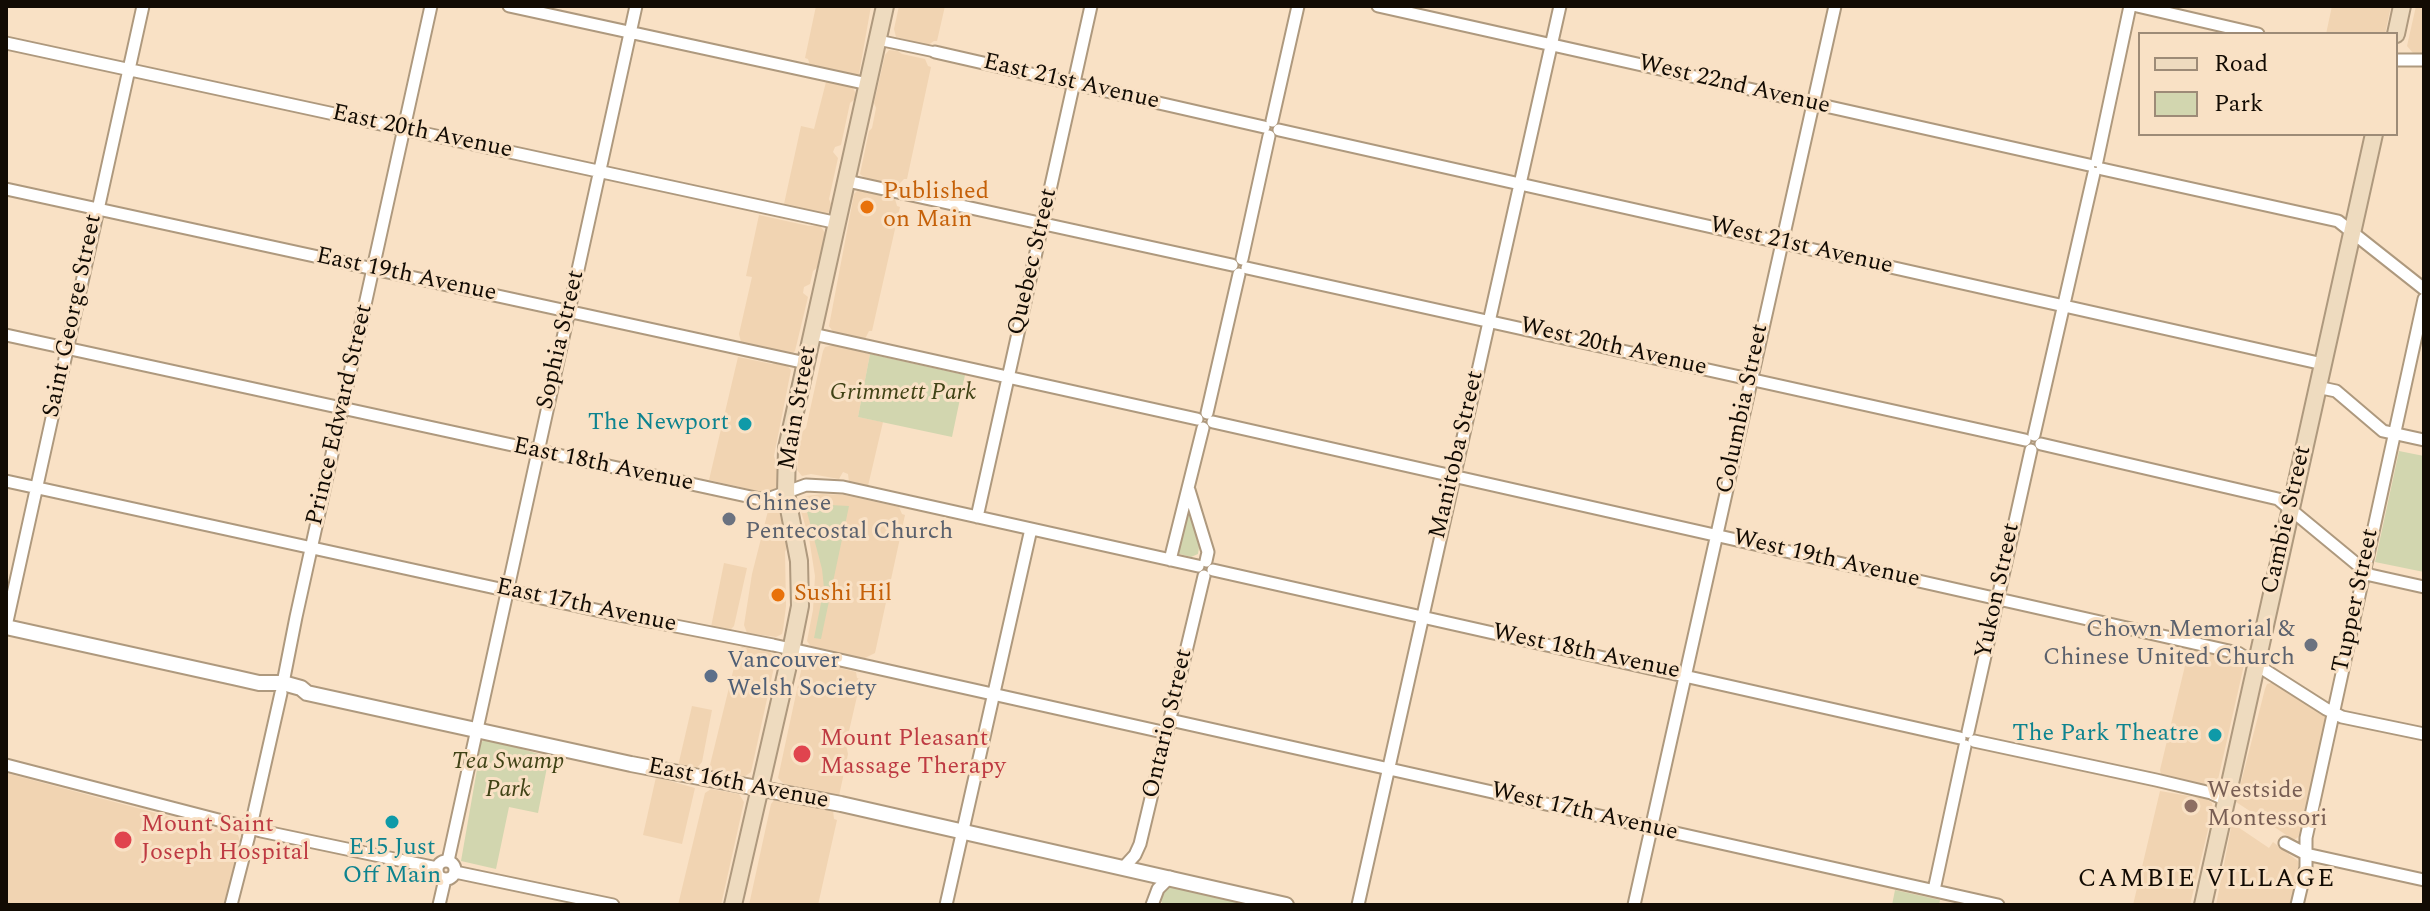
<!DOCTYPE html>
<style>
body{margin:0}
#map{position:relative;width:2430px;height:911px;overflow:hidden;background:#f9e1c5;font-family:Spectral,serif}
canvas{display:block}
.frame{position:absolute;inset:0;border:8px solid #120b03;pointer-events:none}
.legend{position:absolute;left:2138px;top:32px;width:260px;height:104px;box-sizing:border-box;background:#f9e1c5;border:2px solid #9d8b77;margin:0;padding:10px 14px;list-style:none;font-size:24px;color:#120b03}
.legend li{display:flex;align-items:center;gap:16px;height:40px}
.legend b{width:40px;border:2px solid #9d8b77}
</style>
<div id="map">
<canvas width="2430" height="911"></canvas>
<div class="frame"></div>
<ul class="legend">
<li><b style="height:10px;background:#eedbbf"></b>Road</li>
<li><b style="height:22px;background:#d2d6af"></b>Park</li>
</ul>
</div>
<script>
const g = document.querySelector('canvas').getContext('2d');
g.lineJoin = 'round';
function paint(path, color) {
  g.fillStyle = color;
  g.fill(path, 'evenodd');
}
function toPath(rows) {
  const path = new Path2D();
  for (const r of rows) {
    if (r.length === 3) {
      path.moveTo(r[0] + r[2], r[1]);
      path.arc(r[0], r[1], r[2], 0, 2 * Math.PI);
      continue;
    }
    path.moveTo(r[0], r[1]);
    for (let i = 2; i < r.length; i += 2) path.lineTo(r[i], r[i + 1]);
  }
  return path;
}
function strokePath(path, color, width, dash) {
  g.strokeStyle = color;
  g.lineWidth = width;
  g.lineCap = dash ? 'butt' : 'round';
  g.setLineDash(dash || []);
  g.stroke(path);
}
function drawText(font, color, halo, rows, align = 'center') {
  g.font = font + ' Spectral,serif';
  g.lineWidth = 6;
  g.setLineDash([]);
  g.textBaseline = 'middle';
  g.strokeStyle = halo;
  g.fillStyle = color;
  for (const [text, x, y, turn = 0] of rows) {
    g.save();
    g.translate(x, y);
    g.rotate((+turn || 0) * Math.PI / 180);
    g.textAlign = isNaN(turn) ? turn : align;
    if (halo) g.strokeText(text, 0, 0);
    g.fillText(text, 0, 0);
    g.restore();
  }
}
paint(toPath([
 [816,6,871,6,859,74,845,75,810,65,808,59,805,58],
 [899,6,945,6,937,41,934,41,928,45,896,37,894,29],
 [2332,6,2391,6,2385,34,2326,34],
 [2416,6,2424,6,2424,53,2413,53,2407,46],
 [889,50,898,51,902,54,925,59,928,66,931,67,907,179,904,179,899,184,866,179,860,174,869,131,872,128,876,108,874,103,885,55],
 [826,82,852,86,856,94,855,99,850,103,841,145,835,147,833,152,838,158,829,199,831,204,829,212,825,215,784,204,801,126,814,129],
 [863,189,895,199,897,206,900,207,872,331,869,331,865,339,834,333,829,326,854,194,858,190],
 [759,215,809,226,820,225,825,233,818,267,813,271,810,284,804,287,803,293,808,297,795,351,792,354,741,342,739,334,752,277,746,276],
 [833,345,870,354,858,417,883,422,868,486,849,482,848,474,843,472,839,479,811,474,802,476,797,470,801,433,806,428,823,351,825,347],
 [738,357,772,364,776,362,786,364,791,370,774,456,777,466,777,487,771,494,709,480],
 [823,494,844,495,899,507,902,514,905,515,875,653,863,659,824,649,812,648,807,641,813,610,815,576,809,538,799,505,801,498,806,496],
 [769,507,774,507,779,511,787,547,785,552,786,606,783,630,782,634,776,637,747,633,744,625,752,574],
 [724,563,747,568,734,626,731,629,711,627],
 [742,647,770,652,776,658,751,772,744,777,713,772,710,765,738,651],
 [2189,649,2238,660,2244,665,2217,784,2211,788,2161,774,2160,770],
 [807,660,856,672,857,678,861,679,846,744,848,754,839,796,784,784,778,778,802,666],
 [2274,682,2326,718,2301,835,2294,840,2236,802,2265,689,2267,684],
 [692,706,712,710,702,762,696,769,678,766],
 [6,773,238,835,240,841,224,905,6,905],
 [656,777,695,788,682,844,643,835],
 [711,789,739,794,744,802,721,905,678,905,705,793],
 [2160,791,2207,799,2212,803,2213,809,2190,905,2133,905],
 [775,799,833,810,834,819,837,820,818,905,749,905,771,804],
 [2232,823,2269,848,2273,842,2298,861,2300,867,2291,905,2216,905]
]), '#f1d4b2');
paint(toPath([
 [870,354,965,375,952,437,858,417],
 [2399,451,2424,456,2424,572,2375,562],
 [830,505,849,506,821,639,814,638,824,588,822,569,806,508],
 [1189,508,1199,547,1198,554,1191,557,1176,553],
 [484,740,495,741,549,757,538,813,509,807,496,869,461,861,479,758,478,752,479,744],
 [1165,885,1255,905,1163,905,1160,898],
 [1895,890,1940,900,1939,905,1892,905]
]), '#d2d6af');
const pedestrian = toPath([
 [878,40,935,52]
]);
const minor = toPath([
 [509,6,868,84],
 [1378,6,2089,165],
 [2137,6,2258,34],
 [6,43,838,223],
 [935,52,1264,127],
 [2396,60,2424,60],
 [1272,121,1298,6],
 [1279,130,2323,364],
 [2097,161,2130,6],
 [2102,169,2338,221,2424,289],
 [847,181,1232,265],
 [6,189,806,363],
 [1242,259,1269,136],
 [1247,268,2025,440],
 [813,334,1197,419],
 [6,335,765,500,806,485,843,487,1198,566],
 [2317,387,2336,391,2383,431,2424,440],
 [1207,413,1239,274],
 [1213,422,2238,653,2326,709,2342,717,2424,734],
 [2034,435,2094,173],
 [2041,444,2278,499,2370,575,2424,587],
 [6,481,619,615,773,645,1167,733],
 [1189,490,1208,552,1206,561],
 [977,517,1091,6],
 [1170,560,1203,428],
 [1213,570,1960,738],
 [6,626,143,6],
 [283,683,296,617,431,6],
 [1170,720,1998,905],
 [1968,732,2031,450],
 [1974,741,2156,780,2211,793,2226,800],
 [6,765,261,831,437,868],
 [2285,843,2306,854,2424,880],
 [446,870,9],
 [448,861,636,6],
 [1124,867,1135,855,1140,844,1204,576],
 [455,872,613,905],
 [1934,890,1965,746],
 [231,905,248,839,281,693],
 [439,905,445,879],
 [946,905,1031,529],
 [1152,905,1158,889,1170,877],
 [1358,905,1560,6],
 [1634,905,1835,6],
 [2297,905,2306,867,2306,838,2424,299]
]);
const tertiary = toPath([
 [6,627,237,678,259,683,283,683,301,688,307,693,631,764,841,804,1286,905]
]);
const secondary = toPath([
 [2396,34,2402,6],
 [733,905,789,661,800,606,799,561,786,493,787,448,885,6],
 [2203,905,2374,134]
]);
strokePath(pedestrian, '#ae997e', 13);
strokePath(minor, '#ae997e', 15);
strokePath(tertiary, '#ae997e', 18);
strokePath(secondary, '#ae997e', 20);
strokePath(pedestrian, '#fff', 9);
strokePath(minor, '#fff', 11);
strokePath(tertiary, '#fff', 14);
strokePath(secondary, '#eedbbf', 16);
for (const [x, y, r, color] of [
 [867,207,8,"#e8710a"],
 [745,424,8,"#0f9aa8"],
 [729,519,8,"#6b7280"],
 [778,595,8,"#e8710a"],
 [2311,645,8,"#6b7280"],
 [711,676,8,"#5c6f8a"],
 [2215,735,8,"#0f9aa8"],
 [802,754,10,"#e0444e"],
 [2191,806,8,"#8d6e63"],
 [392,822,8,"#0f9aa8"],
 [123,840,10,"#e0444e"]
]) {
  const dot = new Path2D();
  dot.arc(x, y, r, 0, 2 * Math.PI);
  g.fillStyle = color;
  g.fill(dot);
  strokePath(dot, '#f9e1c5', 3);
}
drawText('24px', '#120b03', '#f9e1c5', [
 ["East 21st Avenue",1071,83,13],
 ["West 22nd Avenue",1734,86,13],
 ["East 20th Avenue",422,133,12],
 ["West 21st Avenue",1801,247,13],
 ["Quebec Street",1034,262,-77],
 ["East 19th Avenue",406,276,12],
 ["Saint George Street",74,316,-78],
 ["Sophia Street",562,340,-77],
 ["West 20th Avenue",1613,348,13],
 ["Main Street",799,408,-80],
 ["Columbia Street",1744,409,-78],
 ["Prince Edward Street",341,415,-77],
 ["Manitoba Street",1458,455,-77],
 ["East 18th Avenue",603,466,12],
 ["Cambie Street",2288,520,-77],
 ["West 19th Avenue",1826,560,13],
 ["Yukon Street",1999,591,-78],
 ["Tupper Street",2357,601,-78],
 ["East 17th Avenue",586,607,12],
 ["West 18th Avenue",1586,653,12],
 ["Ontario Street",1169,724,-77],
 ["East 16th Avenue",738,785,11],
 ["West 17th Avenue",1584,813,13]
]);
drawText('24px', '#c56008', '#f9e1c5', [
 ["Published",883,193],
 ["on Main",883,221],
 ["Sushi Hil",794,595]
], 'left');
drawText('italic 24px', '#404316', '#f9e1c5', [
 ["Grimmett Park",903,394],
 ["Tea Swamp",508,763],
 ["Park",508,791]
]);
drawText('24px', '#0d838f', '#f9e1c5', [
 ["The Newport",729,424],
 ["The Park Theatre",2199,735],
 ["E15 Just",392,849,"center"],
 ["Off Main",392,877,"center"]
], 'right');
drawText('24px', '#5b616d', '#f9e1c5', [
 ["Chinese",745,505],
 ["Pentecostal Church",745,533],
 ["Chown Memorial &",2295,631,"right"],
 ["Chinese United Church",2295,659,"right"]
], 'left');
drawText('24px', '#4e5e75', '#f9e1c5', [
 ["Vancouver",727,662],
 ["Welsh Society",727,690]
], 'left');
drawText('24px', '#be3a42', '#f9e1c5', [
 ["Mount Pleasant",820,740],
 ["Massage Therapy",820,768],
 ["Mount Saint",141,826],
 ["Joseph Hospital",141,854]
], 'left');
drawText('24px', '#785e54', '#f9e1c5', [
 ["Westside",2207,792],
 ["Montessori",2207,820]
], 'left');
g.letterSpacing = '2px';
drawText('26px', '#120b03', '#f9e1c5', [
 ["CAMBIE VILLAGE",2207,881]
]);
g.letterSpacing = '0px';
</script>
